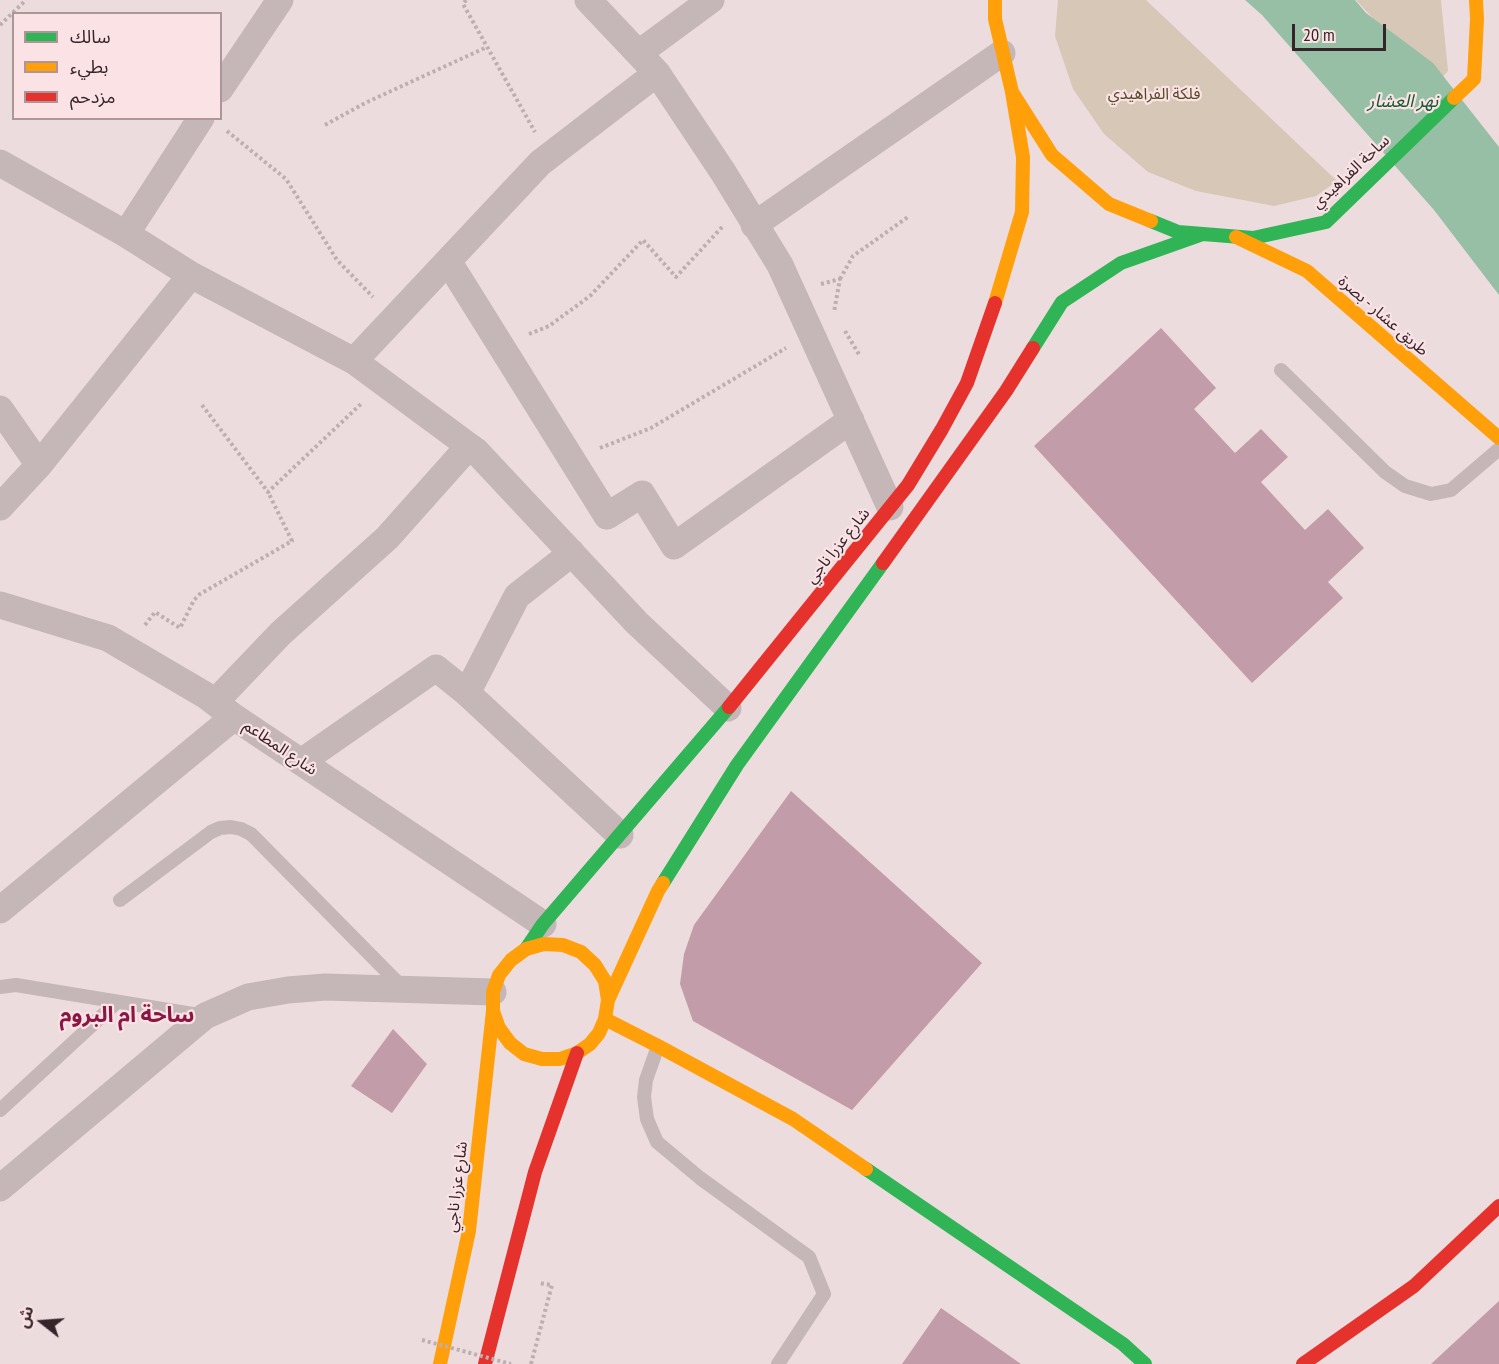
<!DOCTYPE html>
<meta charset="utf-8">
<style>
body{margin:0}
#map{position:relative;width:1499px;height:1364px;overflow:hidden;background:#eddcde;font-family:"PT Sans Narrow","Noto Sans Arabic",sans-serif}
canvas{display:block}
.legend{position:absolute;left:12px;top:12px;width:210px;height:108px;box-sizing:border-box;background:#fbe2e4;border:2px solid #ac969a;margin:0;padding:8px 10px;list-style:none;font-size:18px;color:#35252a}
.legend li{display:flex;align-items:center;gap:12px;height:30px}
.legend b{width:30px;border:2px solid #ac969a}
.north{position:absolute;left:12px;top:1292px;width:60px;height:60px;-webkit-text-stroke:4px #fbe2e4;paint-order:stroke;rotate:287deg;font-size:16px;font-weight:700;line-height:24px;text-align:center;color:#35252a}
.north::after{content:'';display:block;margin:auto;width:21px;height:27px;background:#35252a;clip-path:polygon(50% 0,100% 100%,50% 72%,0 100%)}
.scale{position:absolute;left:1292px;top:24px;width:94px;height:27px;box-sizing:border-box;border:3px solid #35252a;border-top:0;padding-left:8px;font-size:18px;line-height:21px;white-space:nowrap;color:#35252a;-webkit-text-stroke:4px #fbe2e4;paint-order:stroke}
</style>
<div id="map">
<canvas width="1499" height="1364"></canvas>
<ul class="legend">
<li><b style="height:8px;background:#30b455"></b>سالك</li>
<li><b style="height:8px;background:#ff9f0a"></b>بطيء</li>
<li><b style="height:8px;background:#e5322d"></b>مزدحم</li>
</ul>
<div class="north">ش</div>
<div class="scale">20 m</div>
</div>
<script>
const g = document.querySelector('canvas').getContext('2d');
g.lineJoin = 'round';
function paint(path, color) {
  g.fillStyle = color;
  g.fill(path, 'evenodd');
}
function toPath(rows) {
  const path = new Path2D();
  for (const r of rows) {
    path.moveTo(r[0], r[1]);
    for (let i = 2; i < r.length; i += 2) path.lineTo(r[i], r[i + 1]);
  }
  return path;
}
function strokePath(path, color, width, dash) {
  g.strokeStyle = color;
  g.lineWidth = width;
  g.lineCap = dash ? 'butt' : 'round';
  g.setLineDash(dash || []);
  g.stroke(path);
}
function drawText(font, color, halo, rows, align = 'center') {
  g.font = font + ' "PT Sans Narrow","Noto Sans Arabic",sans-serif';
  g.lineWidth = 4.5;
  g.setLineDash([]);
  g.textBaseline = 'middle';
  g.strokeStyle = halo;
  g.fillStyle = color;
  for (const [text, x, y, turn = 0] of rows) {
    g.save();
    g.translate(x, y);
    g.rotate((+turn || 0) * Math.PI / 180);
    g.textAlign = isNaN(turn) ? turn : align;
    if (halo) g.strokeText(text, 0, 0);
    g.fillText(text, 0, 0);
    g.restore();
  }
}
paint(toPath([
 [1058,0,1146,0,1337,181,1316,196,1274,206,1196,191,1148,172,1104,134,1073,89,1055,36],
 [1356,0,1441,0,1448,71,1435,85]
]), '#d6c7b6');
paint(toPath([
 [1245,0,1355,0,1366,13,1433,63,1499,147,1499,295,1434,210,1262,15]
]), '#97bfa5');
paint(toPath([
 [1161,328,1216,388,1194,409,1235,453,1261,429,1288,457,1261,482,1305,530,1328,509,1364,548,1328,582,1343,598,1252,683,1034,446],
 [791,791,982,963,852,1110,693,1021,680,984,684,954,694,925],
 [393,1029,427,1064,392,1113,351,1086],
 [1499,1301,1499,1364,1431,1364],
 [941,1308,1021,1364,902,1364]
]), '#c29ca9');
strokePath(toPath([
 [466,0,463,4,535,132],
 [0,25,26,0],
 [325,125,367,102,487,47],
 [227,131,286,179,337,260,373,297],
 [840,279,853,256,908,217],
 [821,284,840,279,834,312],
 [845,331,860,356],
 [529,334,549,326,590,296,643,240,676,277,723,226],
 [202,405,268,492,363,402],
 [600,448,651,428,786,348],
 [145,625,155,612,180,628,194,600,200,594,292,541,268,492],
 [531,1364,552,1285,538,1283]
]), '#beaeb1', 4, [3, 3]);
strokePath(toPath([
 [1281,370,1385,472,1405,486,1431,494,1451,490,1499,449],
 [120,900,211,832,220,828,231,827,241,829,251,834,258,841,403,988],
 [0,987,16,985,205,1016],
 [658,1046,646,1080,644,1097,647,1119,657,1142,700,1178,809,1257,824,1294,778,1364],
 [0,1110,117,1002]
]), '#c5b6b8', 14);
strokePath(toPath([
 [588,0,657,73,723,172,780,265,890,507],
 [639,53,711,0],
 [220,89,280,0],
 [0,163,126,234,191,275,354,361,469,446,476,451,637,623,728,708],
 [754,225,1002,53],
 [126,234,201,118],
 [448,261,607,516,642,494,674,546,851,420],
 [354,361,540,163,657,73],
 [0,409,39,465],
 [0,507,39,465,191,275],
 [0,605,108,638,205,695,234,717,543,924],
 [467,693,620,835],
 [215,702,281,633,387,538,469,446],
 [301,762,436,668,467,693,517,596,572,553],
 [0,910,234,717],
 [0,1188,205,1016,248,997,288,990,325,987,493,992]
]), '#c5b6b8', 27);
strokePath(toPath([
 [1151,221,1178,232,1253,238,1326,222,1454,98],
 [1033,348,1062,302,1121,263,1203,234],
 [663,883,737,765,883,563],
 [526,949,543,924,729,707],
 [866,1169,1123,1344,1145,1364]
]), '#30b455', 14);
strokePath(toPath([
 [995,0,995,19,1012,92,1052,155,1109,204,1151,221],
 [1454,98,1474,79,1477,19,1476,0],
 [1236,237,1307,271,1499,438],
 [995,303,1022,212,1023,157,1012,92],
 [608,1000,605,981,595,965,581,952,563,945,544,944,526,949,511,960,499,975,493,992,493,1011,499,1028,510,1043,524,1054,542,1059,560,1059,577,1053,590,1044,599,1033,605,1019,608,1000,658,891,663,883],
 [605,1019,658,1046,793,1119,866,1169],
 [440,1364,469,1231,493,1011]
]), '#ff9f0a', 14);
strokePath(toPath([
 [883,563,1006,391,1033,348],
 [729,707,908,485,942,429,967,383,995,303],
 [485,1364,535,1172,577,1053],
 [1303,1364,1414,1286,1499,1206]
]), '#e5322d', 14);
strokePath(toPath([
 [422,1340,511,1364]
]), '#beaeb1', 4, [3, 3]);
drawText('16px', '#564926', '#fbe2e4', [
 ["فلكة الفراهيدي",1154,94]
]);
drawText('16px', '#35252a', '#fbe2e4', [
 ["ساحة الفراهيدي",1351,172,-43],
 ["طريق عشار - بصرة",1383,316,41],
 ["شارع عزرا ناجي",838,546,-51],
 ["شارع المطاعم",280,748,34],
 ["شارع عزرا ناجي",457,1187,-83]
]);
drawText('italic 18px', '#175a35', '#fbe2e4', [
 ["نهر العشار",1403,102]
]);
drawText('bold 22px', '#8b1643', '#fbe2e4', [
 ["ساحة ام البروم",127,1016]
]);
</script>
